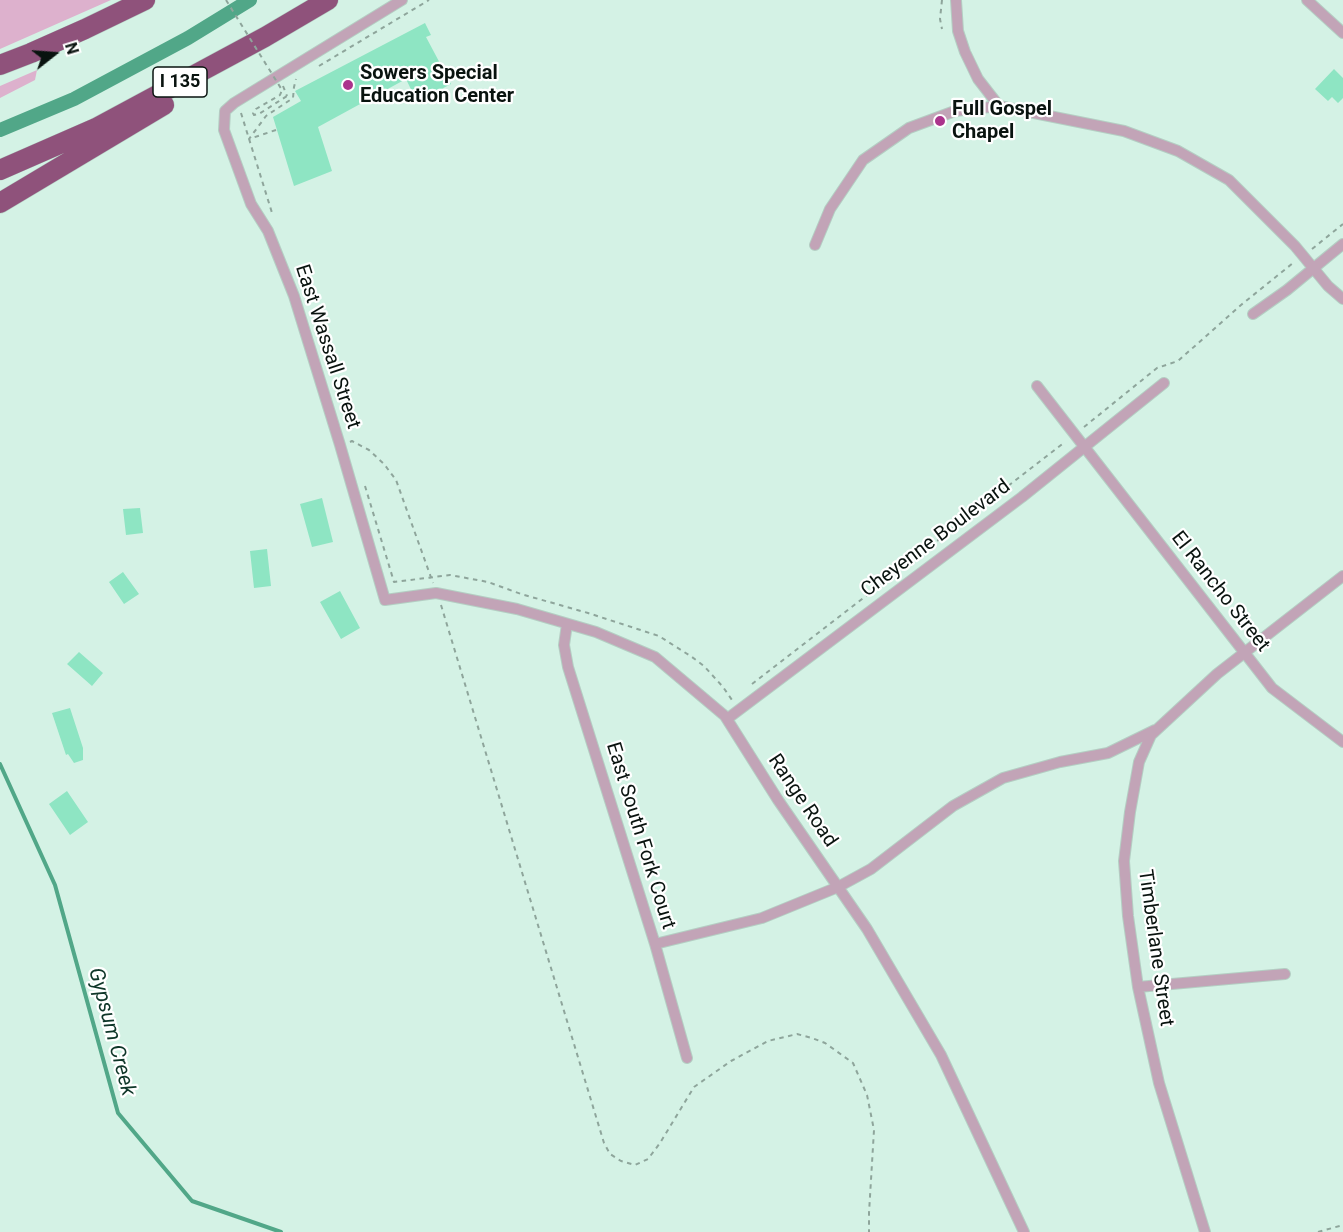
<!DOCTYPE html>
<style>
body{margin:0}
#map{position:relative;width:1343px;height:1232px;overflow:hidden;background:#d4f2e5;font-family:Roboto,sans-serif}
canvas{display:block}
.north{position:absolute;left:24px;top:24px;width:60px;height:60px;-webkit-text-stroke:4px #fff;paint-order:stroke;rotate:73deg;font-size:16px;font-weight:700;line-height:24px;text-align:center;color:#09130f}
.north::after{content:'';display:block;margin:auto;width:21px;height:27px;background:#09130f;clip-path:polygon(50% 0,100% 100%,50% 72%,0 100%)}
</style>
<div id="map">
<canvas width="1343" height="1232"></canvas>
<div class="north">N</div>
</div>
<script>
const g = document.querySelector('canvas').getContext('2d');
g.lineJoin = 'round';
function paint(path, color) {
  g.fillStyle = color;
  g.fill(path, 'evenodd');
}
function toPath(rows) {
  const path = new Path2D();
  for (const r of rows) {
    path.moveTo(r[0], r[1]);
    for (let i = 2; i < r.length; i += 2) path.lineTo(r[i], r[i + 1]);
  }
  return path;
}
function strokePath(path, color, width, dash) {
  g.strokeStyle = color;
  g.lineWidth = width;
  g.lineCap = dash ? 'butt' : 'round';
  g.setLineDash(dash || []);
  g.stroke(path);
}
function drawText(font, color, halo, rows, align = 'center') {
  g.font = font + ' Roboto,sans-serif';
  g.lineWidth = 4.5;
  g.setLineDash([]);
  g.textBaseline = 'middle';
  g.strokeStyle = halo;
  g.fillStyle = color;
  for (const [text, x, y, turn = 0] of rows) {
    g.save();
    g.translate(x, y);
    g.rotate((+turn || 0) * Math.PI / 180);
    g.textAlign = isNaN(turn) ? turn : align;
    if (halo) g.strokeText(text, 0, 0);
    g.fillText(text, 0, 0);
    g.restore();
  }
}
paint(toPath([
 [0,0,111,0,0,49],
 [37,70,35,80,0,98,0,86]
]), '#ddb1cd');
strokePath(toPath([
 [0,764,55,885,118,1113,192,1201,281,1232]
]), '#51a788', 4);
strokePath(toPath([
 [0,130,74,99,188,38,250,0]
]), '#51a788', 14);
paint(toPath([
 [425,23,431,35,426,37,451,84,417,102,406,79,318,127,332,171,294,186,273,117,301,101,295,91],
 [1334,69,1343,78,1343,98,1338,103,1332,97,1328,101,1315,89],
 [322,498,333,542,312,547,300,504],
 [140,508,143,533,126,535,123,509],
 [267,549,271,586,254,588,250,551],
 [123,572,139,594,124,604,109,582],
 [340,591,360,628,341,639,320,602],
 [79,652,103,673,92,686,67,664],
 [70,708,83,748,83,760,74,763,68,754,66,755,52,713],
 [67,791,88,822,70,835,49,804]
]), '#8ee5c3');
const minor = toPath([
 [402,0,234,103,225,111,224,130,251,204,268,231,294,296,340,445,385,600,436,593,517,609,596,632,655,657,725,716,778,800,867,929,941,1055,1024,1232],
 [956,0,958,31,965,52,978,79,999,106,1124,131,1178,151,1229,180,1295,246,1328,286,1343,299],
 [1307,0,1343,33],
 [815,245,830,209,863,160,909,128,955,111,999,106],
 [1253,314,1287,290,1343,244],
 [1037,386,1272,688,1343,742],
 [567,624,564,645,568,667,655,944,687,1058],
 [727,719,1022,497,1164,383],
 [655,944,762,918,838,887,871,869,953,806,1003,778,1060,762,1108,753,1155,730],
 [1138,987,1285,974],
 [1205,1232,1159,1083,1138,987,1128,916,1124,861,1130,812,1139,762,1151,735,1217,674,1343,576]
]);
const motorway = toPath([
 [0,65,31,53,85,29,145,0],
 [0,170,96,128,265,37,328,0],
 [0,203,164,105]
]);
strokePath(minor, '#b4cec3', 12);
strokePath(motorway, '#b4cec3', 21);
strokePath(toPath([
 [942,0,940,19,942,29],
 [319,66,429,0],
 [283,86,287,96],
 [241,113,273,216],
 [276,130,249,139,266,116,293,98,294,87,296,79],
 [1312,249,1343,224],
 [1084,427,1157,368,1178,361,1241,305,1293,263],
 [350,442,352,441,369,450,384,464,396,480,433,583],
 [365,486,394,582,450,575,488,582,521,594,588,613,659,636,692,657,704,666,723,687,732,700,733,699],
 [441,605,604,1143,610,1154,621,1161,635,1165,648,1159,660,1143,694,1087,731,1061,768,1041,797,1034,812,1038,825,1043,853,1063,867,1095,874,1130,869,1213,869,1232],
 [752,684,1065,442],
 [1318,1232,1343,1225]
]), '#8ea59b', 2, [4.5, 4.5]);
strokePath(minor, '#c2a4b7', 10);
strokePath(motorway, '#8f527b', 20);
strokePath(toPath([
 [226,0,282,90,280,95,256,109,253,113,254,115,259,114,287,96]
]), '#8ea59b', 2, [4.5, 4.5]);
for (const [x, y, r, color] of [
 [348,85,6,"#ab348c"],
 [940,121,6,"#ab348c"]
]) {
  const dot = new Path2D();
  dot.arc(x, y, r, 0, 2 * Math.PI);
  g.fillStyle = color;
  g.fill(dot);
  strokePath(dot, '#fff', 2);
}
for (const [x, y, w] of [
 [180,82,54]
]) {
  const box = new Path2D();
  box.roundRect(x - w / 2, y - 15, w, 30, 4.5);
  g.fillStyle = '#fff';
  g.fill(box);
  strokePath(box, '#09130f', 1.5);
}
drawText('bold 18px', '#09130f', null, [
 ["I 135",180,82]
]);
drawText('bold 20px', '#09130f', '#fff', [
 ["Sowers Special",360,74],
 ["Education Center",360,97],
 ["Full Gospel",952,110],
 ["Chapel",952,133]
], 'left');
drawText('20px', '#09130f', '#fff', [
 ["East Wassall Street",327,347,72],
 ["Cheyenne Boulevard",936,539,-37],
 ["El Rancho Street",1220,592,52],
 ["Range Road",802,801,56],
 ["East South Fork Court",640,836,73],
 ["Timberlane Street",1155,948,82]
]);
drawText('italic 21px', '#0e3628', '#fff', [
 ["Gypsum Creek",111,1032,75]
]);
</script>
